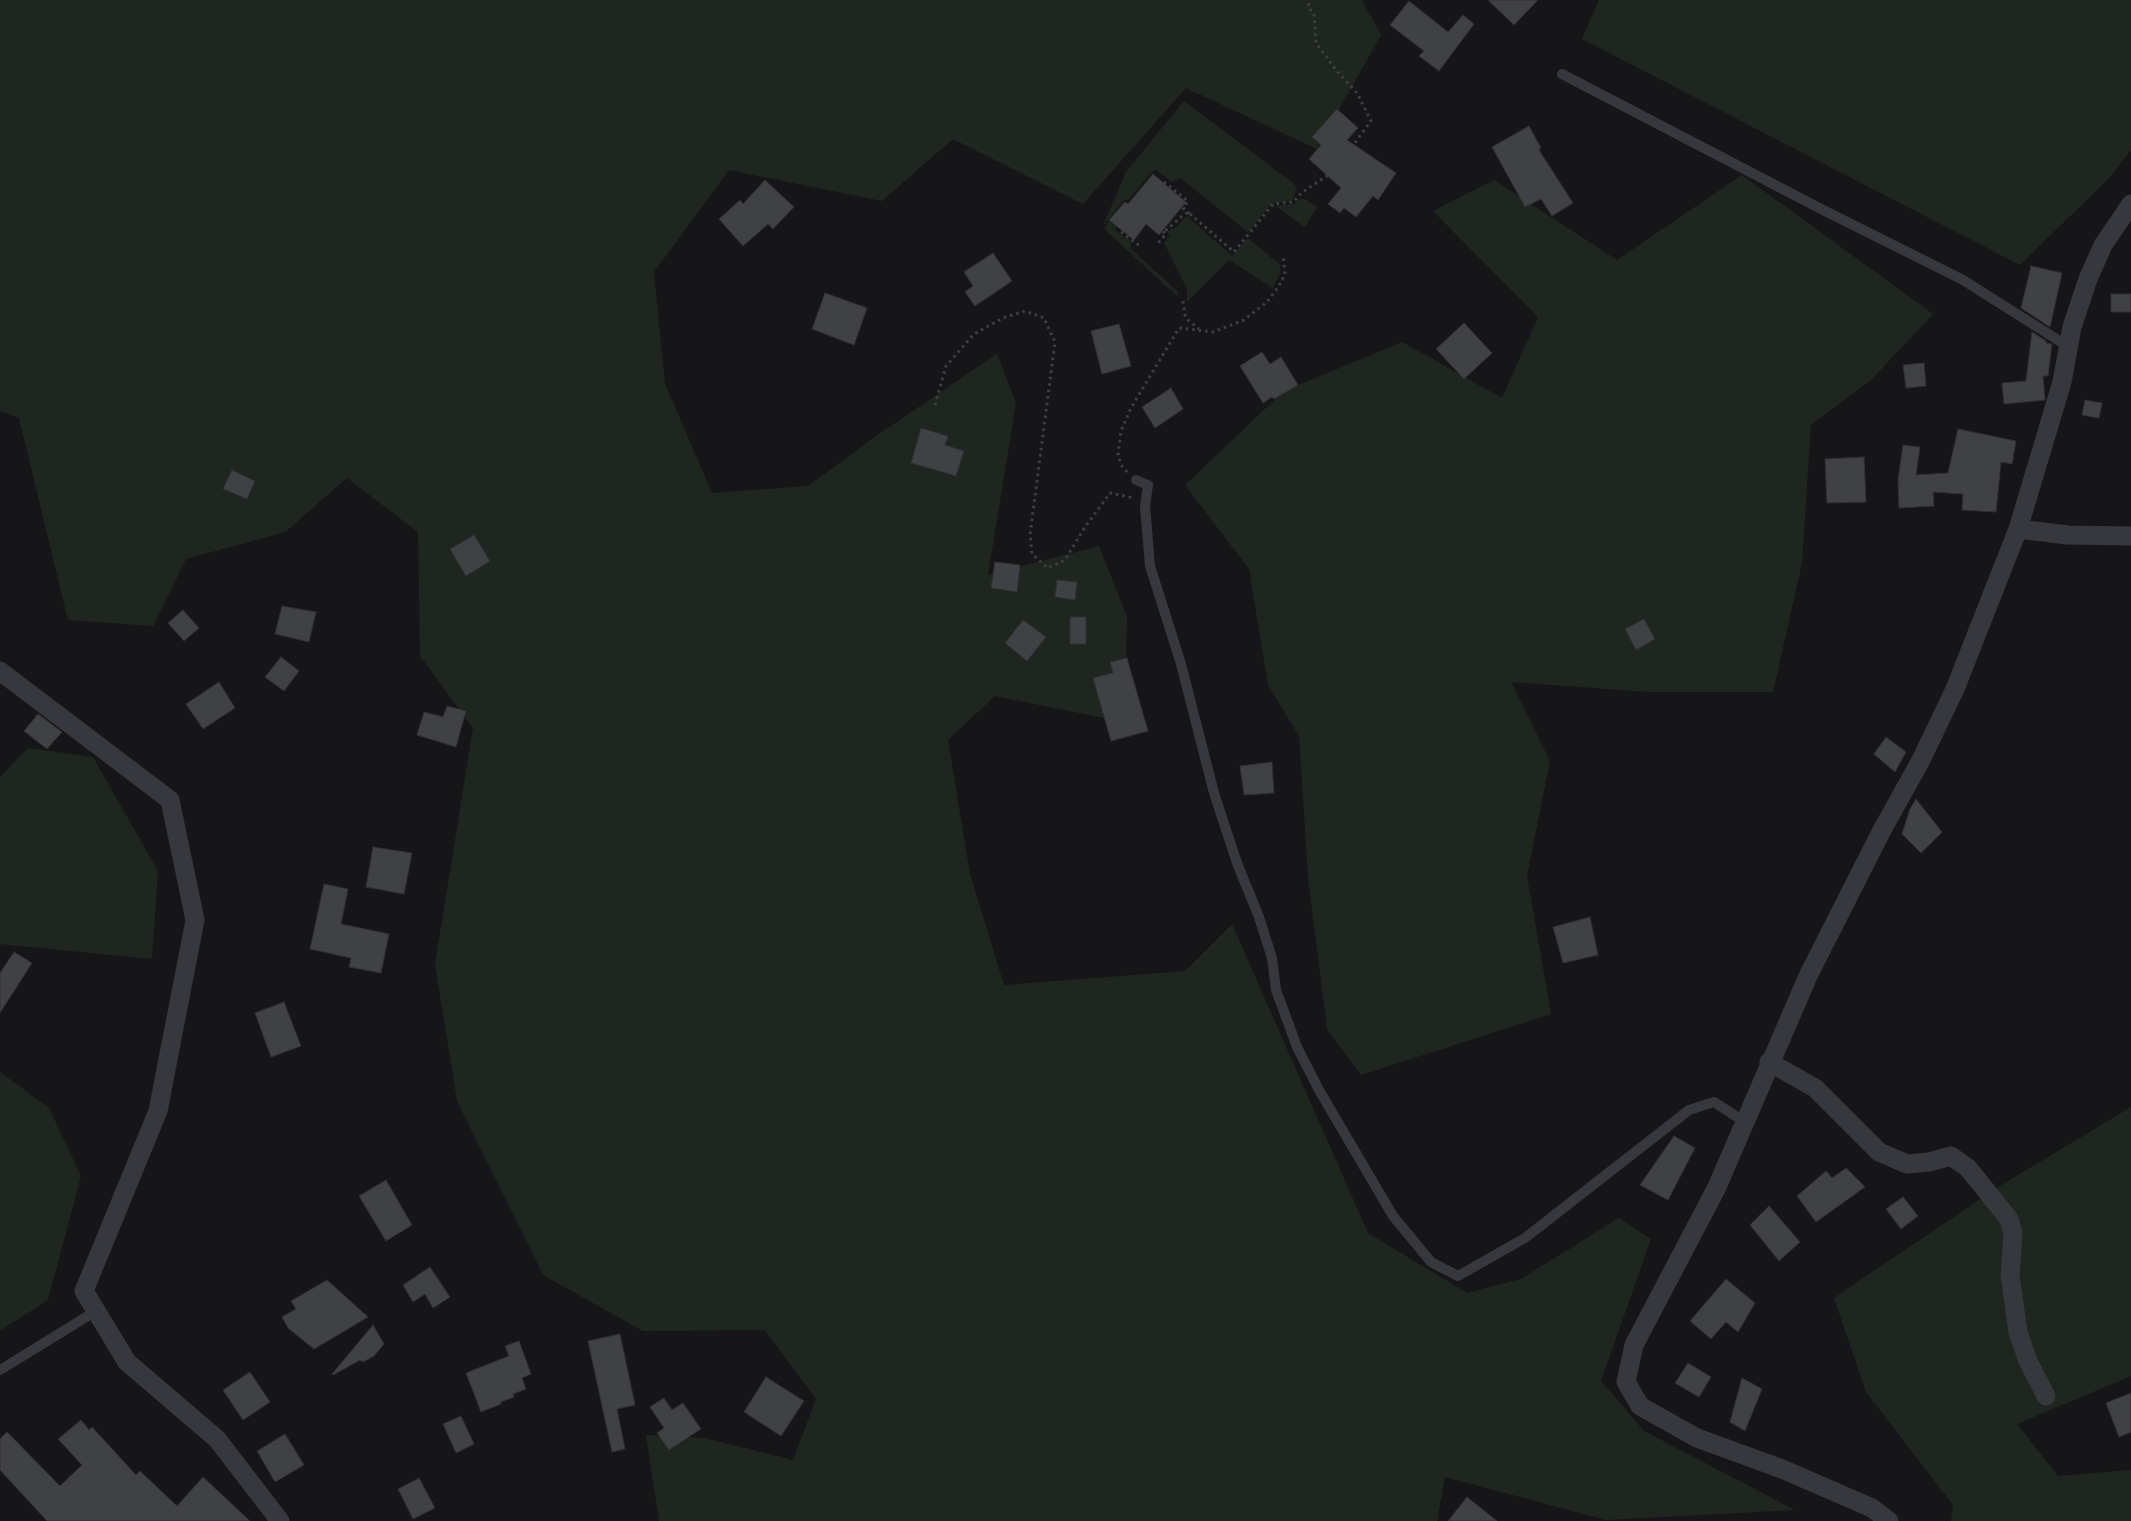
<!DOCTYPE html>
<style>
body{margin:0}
canvas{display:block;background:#161618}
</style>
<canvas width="2131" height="1521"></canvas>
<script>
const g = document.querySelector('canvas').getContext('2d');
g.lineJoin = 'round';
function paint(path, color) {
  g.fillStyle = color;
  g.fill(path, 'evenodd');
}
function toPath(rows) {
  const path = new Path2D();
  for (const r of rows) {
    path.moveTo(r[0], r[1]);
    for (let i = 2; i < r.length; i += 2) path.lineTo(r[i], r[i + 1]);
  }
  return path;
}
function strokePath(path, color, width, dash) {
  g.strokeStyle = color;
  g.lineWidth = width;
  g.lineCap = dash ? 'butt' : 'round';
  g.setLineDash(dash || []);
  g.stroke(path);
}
paint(toPath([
 [0,0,1362,0,1381,35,1317,149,1186,88,1083,204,953,139,882,201,729,170,654,272,665,384,712,493,808,486,876,436,997,354,1016,403,988,575,1099,546,1127,617,1124,722,995,696,948,740,970,874,1004,985,1185,971,1232,924,1368,1233,1467,1293,1521,1279,1619,1218,1651,1239,1601,1381,1644,1431,1795,1510,1606,1520,1445,1477,1437,1521,659,1521,646,1435,704,1438,793,1460,816,1399,765,1330,643,1331,543,1275,457,1101,435,964,473,728,420,656,418,532,347,478,285,532,186,559,153,626,68,620,19,418,0,411],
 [1599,0,2131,0,2131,150,2111,176,2020,265,1582,39],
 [1184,101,1294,184,1297,188,1293,198,1291,201,1271,204,1248,232,1180,178,1172,182,1155,169,1128,200,1125,199,1103,226,1126,172],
 [1742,175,1933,314,1871,380,1811,425,1802,563,1773,692,1649,692,1511,682,1550,761,1527,876,1551,1014,1361,1075,1327,1029,1308,878,1299,736,1268,685,1249,569,1185,485,1284,391,1402,342,1502,398,1538,317,1433,211,1494,180,1617,260],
 [1300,199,1305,199,1317,207,1305,227,1276,206,1295,204],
 [1187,216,1232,256,1248,238,1279,264,1281,271,1273,288,1229,260,1187,302,1187,289,1164,243,1170,235,1167,232,1176,227],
 [1109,221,1117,227,1115,230,1132,242,1130,248,1178,292,1177,296,1104,229],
 [28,748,93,757,158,871,152,959,0,944,0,777],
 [0,1072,49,1108,81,1176,48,1300,0,1331],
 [2131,1107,2131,1376,2017,1424,2058,1476,2131,1470,2131,1521,1951,1521,1953,1505,1866,1392,1834,1298,1998,1187]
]), '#1e261f');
const building = toPath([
 [1488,0,1538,0,1514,25,1488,0],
 [1409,1,1448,32,1463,15,1474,24,1439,71,1419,56,1424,51,1390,25,1409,1],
 [1337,109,1358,128,1347,140,1396,173,1378,200,1373,196,1356,217,1344,208,1340,213,1328,204,1341,188,1309,159,1321,145,1312,137,1337,109],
 [1529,126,1541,148,1539,150,1573,203,1552,216,1541,199,1525,207,1492,147,1529,126],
 [1153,174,1186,202,1159,235,1146,224,1134,240,1109,220,1125,202,1128,204,1153,174],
 [765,180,794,207,773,229,768,224,743,246,719,219,740,200,743,204,765,180],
 [993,253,1012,281,975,306,965,292,973,286,964,272,993,253],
 [2031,266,2062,273,2050,327,2021,308,2031,266],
 [825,293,867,308,854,345,812,329,825,293],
 [2111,294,2131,294,2131,312,2111,312,2111,294],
 [1464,323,1492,353,1464,379,1436,349,1464,323],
 [1119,324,1131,366,1102,374,1091,331,1119,324],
 [2032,332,2046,341,2046,343,2052,344,2048,376,2043,376,2045,400,2004,404,2002,383,2026,381,2032,332],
 [1262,352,1270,364,1281,357,1298,385,1274,399,1272,397,1263,403,1240,366,1262,352],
 [1924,363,1926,386,1906,388,1903,365,1924,363],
 [1171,388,1183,409,1155,428,1142,407,1171,388],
 [2085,400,2102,403,2099,418,2082,415,2085,400],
 [921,428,948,436,945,445,964,451,956,476,911,463,921,428],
 [1958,429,2016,441,2012,464,2001,462,1996,512,1962,510,1963,494,1933,492,1934,506,1899,508,1898,480,1903,445,1920,447,1916,475,1948,473,1958,429],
 [1864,457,1866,502,1827,503,1825,459,1864,457],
 [232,470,255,481,247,499,223,489,232,470],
 [474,535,490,561,466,576,450,549,474,535],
 [995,562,1020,565,1017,592,991,588,995,562],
 [1057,580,1077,582,1075,600,1055,597,1057,580],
 [282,606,316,612,309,642,275,634,282,606],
 [183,610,199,628,184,641,168,623,183,610],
 [1070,617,1086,617,1086,644,1070,644,1070,617],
 [1644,619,1655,639,1636,650,1625,629,1644,619],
 [1023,620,1046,637,1027,661,1005,643,1023,620],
 [281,657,299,671,284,691,265,677,281,657],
 [1127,658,1148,731,1111,741,1093,678,1113,673,1110,662,1127,658],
 [219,682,235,708,203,729,186,704,219,682],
 [447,706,466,711,456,747,417,735,424,712,443,717,447,706],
 [38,714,62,732,47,749,24,731,38,714],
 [1886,737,1906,752,1895,772,1874,754,1886,737],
 [1272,762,1274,793,1244,795,1240,766,1272,762],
 [1916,799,1942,832,1921,853,1902,834,1910,809,1916,799],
 [373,847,412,853,404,894,366,887,373,847],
 [324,884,348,889,341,924,389,934,381,973,349,967,351,958,310,949,324,884],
 [1590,917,1598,955,1563,963,1553,927,1590,917],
 [14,952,32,963,0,1013,0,973,14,952],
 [284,1002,301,1046,271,1057,255,1013,284,1002],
 [1674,1136,1695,1148,1668,1200,1640,1185,1674,1136],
 [1846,1168,1865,1187,1816,1222,1797,1196,1826,1171,1832,1178,1846,1168],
 [386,1180,412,1225,386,1241,359,1196,386,1180],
 [1903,1197,1918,1216,1901,1229,1886,1209,1903,1197],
 [1769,1206,1800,1242,1779,1261,1750,1225,1769,1206],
 [430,1267,450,1297,433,1308,425,1294,413,1302,403,1285,430,1267],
 [1726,1279,1755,1303,1738,1332,1726,1322,1711,1339,1690,1321,1726,1279],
 [327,1280,368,1317,314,1349,288,1328,282,1317,296,1309,291,1301,327,1280],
 [373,1325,384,1344,374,1356,363,1362,360,1360,333,1375,332,1374,373,1325],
 [620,1334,635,1405,617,1409,625,1449,612,1452,588,1341,620,1334],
 [519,1341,531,1374,522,1378,526,1389,513,1394,514,1397,501,1402,501,1404,481,1412,466,1373,509,1356,505,1346,519,1341],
 [1688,1363,1711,1377,1699,1397,1675,1383,1688,1363],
 [250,1372,270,1402,243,1420,223,1390,250,1372],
 [766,1377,804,1401,781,1436,744,1412,766,1377],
 [1742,1378,1762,1389,1745,1431,1730,1422,1742,1378],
 [2131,1393,2131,1432,2119,1437,2106,1403,2131,1393],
 [664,1398,672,1410,683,1403,701,1429,669,1450,657,1433,664,1428,650,1407,664,1398],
 [461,1416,474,1444,456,1453,443,1424,461,1416],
 [81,1420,89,1430,92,1427,136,1475,140,1471,177,1506,203,1477,250,1521,47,1521,0,1470,0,1439,7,1432,60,1486,82,1465,58,1439,81,1420],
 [285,1434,304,1465,275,1482,257,1451,285,1434],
 [419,1478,435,1508,413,1519,398,1489,419,1478],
 [1467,1497,1497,1521,1448,1521,1467,1497]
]);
paint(building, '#404145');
strokePath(building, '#303034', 1);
strokePath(toPath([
 [1164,182,1188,201,1183,208,1190,214,1188,212,1182,216,1164,232],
 [1190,214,1234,252,1273,204,1294,202,1301,193,1333,172,1371,121,1357,93,1336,70,1316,43,1314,14,1308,7,1310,0],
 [1153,223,1166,234,1158,243],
 [1121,232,1140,246],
 [1183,301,1185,315,1188,320,1199,329],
 [935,405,946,366,974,334,1003,318,1025,311,1044,318,1055,342,1030,535,1032,554,1048,568,1065,560,1085,527,1110,493,1134,498],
 [1127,472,1121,465,1118,454,1121,431,1131,408,1179,328,1213,332,1244,320,1267,302,1279,286,1285,274,1283,255]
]), '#3d3f44', 3, [2.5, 4]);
strokePath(toPath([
 [1562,74,1823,210,1963,280,2069,347],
 [1136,480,1148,485,1145,506,1150,566,1181,664,1214,793,1237,863,1259,917,1272,958,1276,990,1297,1047,1319,1090,1393,1216,1431,1262,1458,1276,1525,1238,1689,1110,1714,1102,1745,1122],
 [0,1370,96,1311]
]), '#37383d', 10);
strokePath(toPath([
 [2018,529,2068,535,2131,536],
 [0,671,170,800,195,920,158,1111,84,1291,127,1362,217,1439,280,1521],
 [1769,1062,1815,1088,1879,1152,1907,1164,1929,1162,1951,1156,1968,1168,2009,1219,2013,1234,2010,1275,2018,1332,2028,1361,2046,1396],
 [1889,1521,1872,1508,1782,1469,1697,1438,1640,1406,1626,1382,1634,1345,1717,1187,1808,976,1881,832,1921,760,1955,689,2018,529,2062,382,2072,327,2088,279,2103,245,2131,204]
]), '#37383d', 19);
</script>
